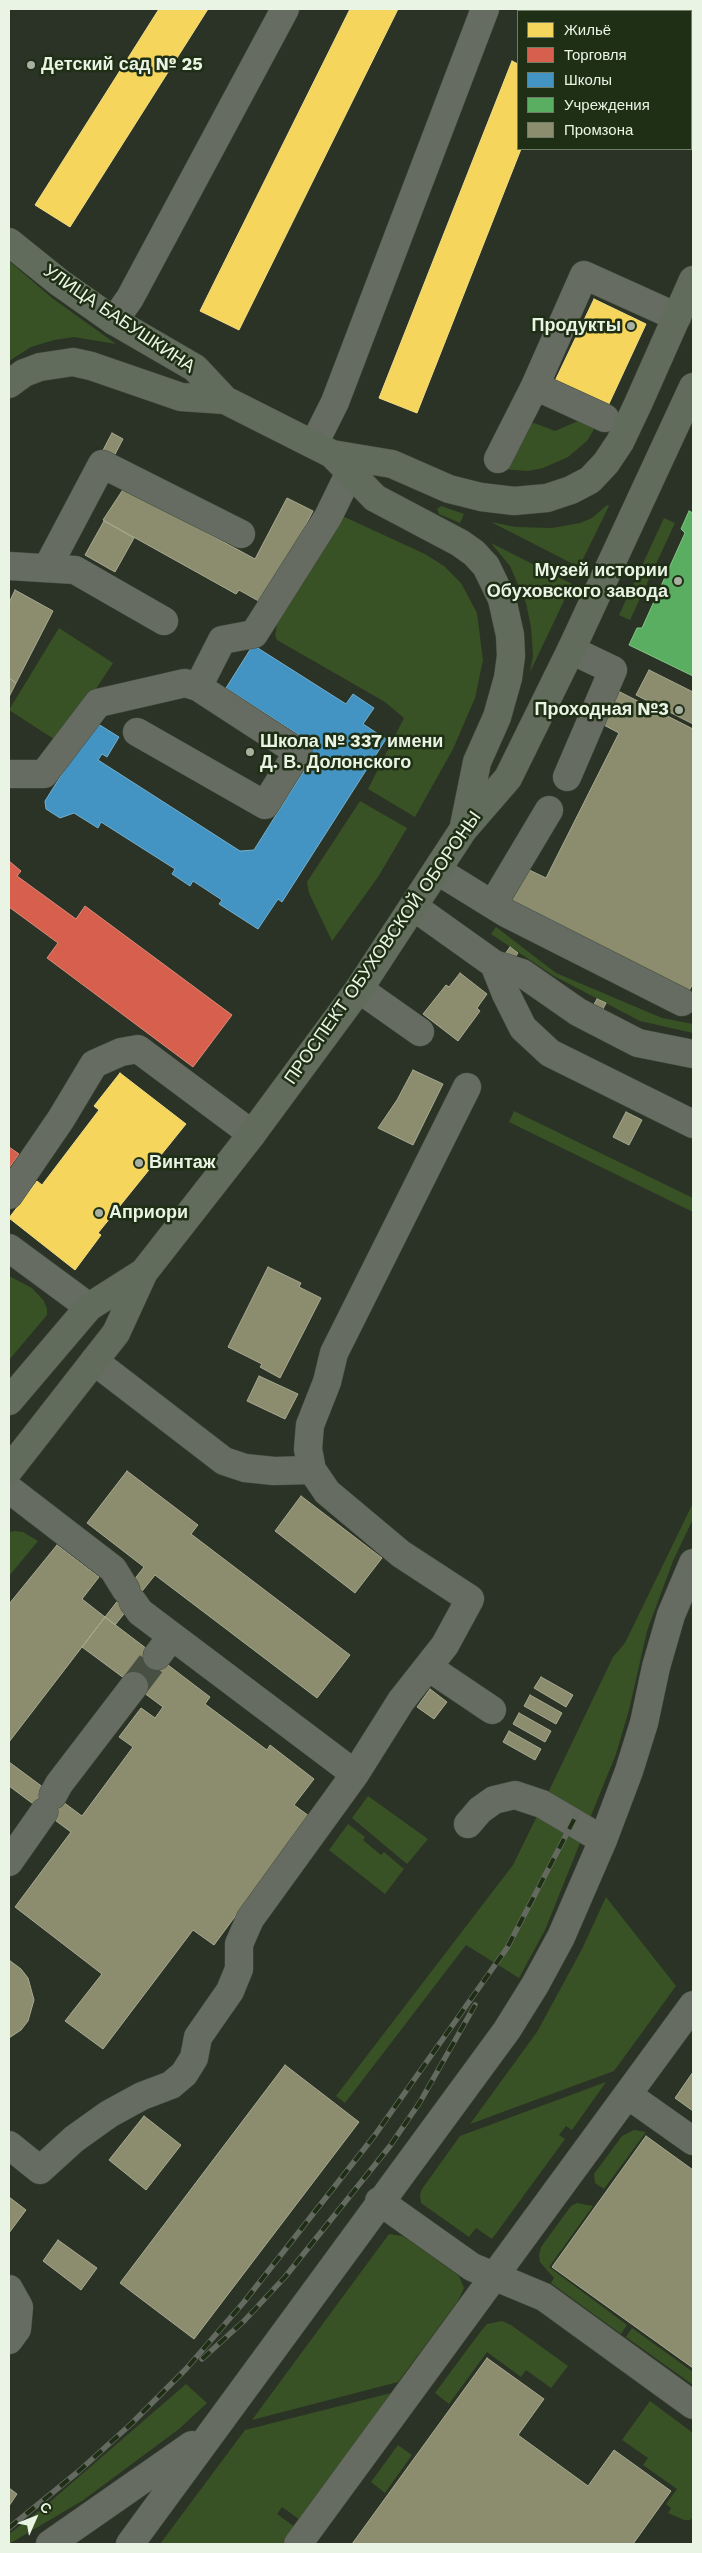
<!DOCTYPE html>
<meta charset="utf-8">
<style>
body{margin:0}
#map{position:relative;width:702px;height:2553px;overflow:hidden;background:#2a3325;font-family:"Work Sans",sans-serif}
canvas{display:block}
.frame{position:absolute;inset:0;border:10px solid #eaf4e4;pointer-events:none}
.legend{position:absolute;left:517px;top:10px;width:175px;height:140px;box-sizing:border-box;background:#1f2f15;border:1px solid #707e68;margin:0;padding:6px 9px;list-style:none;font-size:15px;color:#eaf4e4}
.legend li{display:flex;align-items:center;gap:10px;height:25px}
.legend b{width:25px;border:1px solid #707e68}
.north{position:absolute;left:10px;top:2493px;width:50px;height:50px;-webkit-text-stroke:4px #1f2f15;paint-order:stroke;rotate:46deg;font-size:14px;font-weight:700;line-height:20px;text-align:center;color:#eaf4e4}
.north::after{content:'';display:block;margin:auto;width:18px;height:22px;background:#eaf4e4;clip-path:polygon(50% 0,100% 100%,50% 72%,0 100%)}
</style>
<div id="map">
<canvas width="702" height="2553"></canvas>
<div class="frame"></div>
<ul class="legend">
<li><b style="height:14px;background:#f6d55c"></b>Жильё</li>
<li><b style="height:14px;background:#d6604d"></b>Торговля</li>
<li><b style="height:14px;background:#4393c3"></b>Школы</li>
<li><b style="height:14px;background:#5aae61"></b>Учреждения</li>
<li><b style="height:14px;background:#8c8c6e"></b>Промзона</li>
</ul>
<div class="north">С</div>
</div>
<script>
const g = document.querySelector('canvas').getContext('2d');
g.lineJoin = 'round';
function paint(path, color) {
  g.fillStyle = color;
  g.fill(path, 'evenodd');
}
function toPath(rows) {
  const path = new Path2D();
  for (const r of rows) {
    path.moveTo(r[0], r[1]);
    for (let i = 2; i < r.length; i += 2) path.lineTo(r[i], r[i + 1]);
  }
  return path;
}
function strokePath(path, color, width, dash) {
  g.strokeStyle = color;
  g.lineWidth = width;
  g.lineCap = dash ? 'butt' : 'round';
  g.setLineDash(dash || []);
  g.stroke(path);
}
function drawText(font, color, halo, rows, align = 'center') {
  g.font = font + ' "Work Sans",sans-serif';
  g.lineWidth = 5;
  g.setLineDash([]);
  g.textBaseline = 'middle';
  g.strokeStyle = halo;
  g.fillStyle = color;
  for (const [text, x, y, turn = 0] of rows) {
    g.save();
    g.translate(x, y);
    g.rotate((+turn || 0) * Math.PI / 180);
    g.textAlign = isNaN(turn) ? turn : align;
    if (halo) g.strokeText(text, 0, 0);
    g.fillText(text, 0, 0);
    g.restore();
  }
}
paint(toPath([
 [9,261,52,298,116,344,74,337,54,340,31,347,9,361],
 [583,419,596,426,587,441,568,457,543,468,528,471,500,469,527,425,534,423,555,431],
 [607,505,609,506,579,567,491,522,516,527,552,528,580,523,592,518],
 [441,506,464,514,460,523,439,514,437,509],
 [338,514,425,554,444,566,461,583,477,613,483,660,475,698,453,749,415,817,368,789,404,718,385,702,277,640,275,635,280,609],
 [664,518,675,523,630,620,619,615],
 [491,543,572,584,530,672,533,656,531,627,526,603,510,566],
 [59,628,113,663,60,743,9,710],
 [360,801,407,828,378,877,332,941,309,893,307,882],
 [496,927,556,973,662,1018,693,1024,693,1033,640,1021,554,976,491,934],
 [514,1111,693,1198,693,1212,509,1122],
 [9,1276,32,1288,44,1301,47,1309,47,1315,9,1360],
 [693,1503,693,1519,673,1561,647,1631,629,1710,616,1754,590,1818,547,1795,613,1657,625,1643],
 [15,1531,23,1532,38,1541,9,1576,9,1532],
 [368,1796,428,1839,407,1864,352,1818],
 [538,1814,580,1838,580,1843,545,1930,519,1978,466,1945,345,2103,336,2096,513,1865],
 [348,1824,365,1837,363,1840,381,1855,384,1852,404,1869,385,1894,329,1850],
 [606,1897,676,1986,614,2071,470,2124,537,2032,582,1949],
 [606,2082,572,2130,566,2126,559,2135,565,2139,492,2239,476,2228,469,2237,421,2203,420,2194,422,2189,460,2136],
 [634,2130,646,2132,604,2189,595,2183,594,2174,622,2136],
 [577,2203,593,2206,549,2267,627,2325,621,2334,551,2283,554,2278,540,2262,539,2255,541,2247,571,2206],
 [389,2234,402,2236,409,2240,459,2276,464,2288,458,2301,398,2382,252,2420],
 [502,2321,511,2325,568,2366,551,2388,526,2370,521,2377,487,2352,449,2404,435,2393,481,2331,487,2324],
 [632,2328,693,2372,693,2385,626,2337],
 [186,2384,207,2403,179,2429,82,2501,9,2544,9,2534,43,2508],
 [391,2393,300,2520,282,2507,277,2514,295,2527,282,2544,160,2544,245,2430],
 [650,2401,693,2433,693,2517,690,2520,684,2520,668,2513,671,2508,666,2504,677,2489,643,2465,648,2458,622,2440],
 [398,2445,412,2455,385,2493,371,2482]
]), '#385225');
const homes = toPath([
 [159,9,208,9,70,227,35,205,159,9],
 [350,9,398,9,239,330,200,311,350,9],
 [512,61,518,64,518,149,521,149,417,413,379,398,512,61],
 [594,299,646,324,607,408,554,383,594,299],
 [120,1073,186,1124,98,1233,101,1235,75,1270,9,1218,37,1181,42,1185,99,1110,94,1106,120,1073]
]);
paint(homes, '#f6d55c');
strokePath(homes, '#f2de85', 1);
const shops = toPath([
 [9,861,21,871,17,876,76,919,85,906,232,1015,193,1067,47,958,58,943,9,907,9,861],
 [9,1147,19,1154,9,1168,9,1147]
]);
paint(shops, '#d6604d');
strokePath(shops, '#dc8c7a', 1);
const schools = toPath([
 [253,645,346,704,353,694,374,708,363,724,386,739,282,902,278,899,258,929,219,904,222,900,193,881,190,886,172,874,175,869,101,822,98,828,74,813,60,818,46,809,45,801,95,722,119,737,107,757,102,754,98,760,240,851,254,850,310,761,307,740,226,688,253,645]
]);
paint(schools, '#4393c3');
strokePath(schools, '#75b0cd', 1);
const public = toPath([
 [689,511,693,513,693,676,629,645,637,628,642,628,685,533,681,529,689,511]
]);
paint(public, '#5aae61');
strokePath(public, '#85c388', 1);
const industry = toPath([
 [112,433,123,439,112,460,101,454,112,433],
 [124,488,255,559,287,498,313,511,264,604,239,590,236,594,103,520,124,488],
 [104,521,134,538,115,572,85,555,104,521],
 [15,590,53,611,16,683,9,678,9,603,15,590],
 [649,670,693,692,693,724,636,695,649,670],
 [9,678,16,683,9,697,9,678],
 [616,690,693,729,693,983,689,991,509,899,525,868,546,878,619,733,600,723,616,690],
 [510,947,518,953,513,960,505,954,510,947],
 [460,973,487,994,477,1008,480,1011,458,1041,423,1014,446,985,449,987,460,973],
 [597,999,606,1003,602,1011,593,1006,597,999],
 [413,1070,443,1084,413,1145,378,1128,397,1100,413,1070],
 [626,1112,642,1120,629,1145,613,1137,626,1112],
 [268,1267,301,1283,299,1287,321,1298,280,1378,260,1367,262,1364,228,1347,268,1267],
 [259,1376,298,1394,285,1419,247,1401,259,1376],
 [127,1471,198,1525,191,1534,350,1655,317,1698,155,1575,115,1625,105,1617,144,1567,87,1523,127,1471],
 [301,1496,382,1558,355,1593,275,1531,301,1496],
 [57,1545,99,1577,82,1599,105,1617,9,1742,9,1604,57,1545],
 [105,1617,210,1697,205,1704,267,1750,270,1745,314,1779,294,1805,309,1816,214,1945,193,1930,103,2049,65,2021,102,1974,15,1907,71,1832,9,1786,9,1762,82,1816,133,1747,119,1737,141,1708,155,1718,163,1707,82,1647,105,1617],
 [541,1677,573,1695,566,1707,534,1688,541,1677],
 [430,1689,447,1702,434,1719,417,1707,430,1689],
 [530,1695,562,1713,556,1724,524,1706,530,1695],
 [519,1713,551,1731,545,1742,513,1724,519,1713],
 [509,1731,541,1749,535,1760,503,1742,509,1731],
 [9,1960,21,1969,28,1978,34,2000,28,2021,21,2030,9,2038,9,1960],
 [285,2065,359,2122,194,2339,120,2283,285,2065],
 [693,2072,693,2111,675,2098,693,2072],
 [144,2116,181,2145,146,2190,109,2160,144,2116],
 [646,2136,693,2170,693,2368,552,2267,646,2136],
 [9,2197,26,2210,9,2233,9,2197],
 [58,2240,97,2268,81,2290,43,2261,58,2240],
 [487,2358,544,2399,518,2435,588,2486,614,2450,671,2491,633,2544,352,2544,487,2358],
 [9,2488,17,2494,9,2506,9,2488]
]);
paint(industry, '#8c8c6e');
strokePath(industry, '#a8ab91', 1);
strokePath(toPath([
 [134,1686,157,1656]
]), '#475042', 28, [28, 14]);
const minor = toPath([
 [114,321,130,298,285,9],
 [535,386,584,275,677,317],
 [314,444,335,402,485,9],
 [498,459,535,386,605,418],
 [9,566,75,570,164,621],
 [47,568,102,464,241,534],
 [137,732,265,805,298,752,198,687,222,640,254,634,328,517,349,474],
 [9,774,44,774,98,703,185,683,198,687],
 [567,777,613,670,571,650],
 [438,871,506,913,682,1002],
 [493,904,549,810],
 [414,907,494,964,522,973,578,1012,638,1043,693,1054],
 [494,964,506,994,523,1028,550,1053,693,1124],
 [359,989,420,1032],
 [9,1195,61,1119,94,1064,121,1052,138,1049,252,1134],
 [9,1248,89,1307],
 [94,1361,224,1461,245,1468,274,1471,312,1470],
 [9,1489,113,1569,126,1590],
 [133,1602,140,1612,355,1774],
 [157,1656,172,1636],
 [428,1667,492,1710],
 [53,1795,59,1784,134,1686],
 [468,1824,480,1810,494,1800,515,1795,542,1804,603,1840],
 [9,1862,44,1812],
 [628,2095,693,2141],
 [9,2145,40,2170,74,2139,109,2114,142,2096,171,2085,184,2074,194,2058,198,2037,230,1991,239,1969,239,1944,250,1919,355,1774,401,1701,445,1645,470,1599,401,1554,327,1492,312,1470,308,1449,310,1425,327,1382,334,1353,467,1087],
 [379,2201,472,2267,544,2297,693,2405],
 [9,2289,19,2307,17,2329,9,2340],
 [50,2544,192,2445],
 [130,2544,507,2030,535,1985,561,1937,603,1840,629,1771,644,1723,656,1667,671,1615,693,1563],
 [298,2544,693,2005]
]);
const major = toPath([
 [9,242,60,283,114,321,195,368,225,400,332,454,392,464,449,489,481,497,514,501,547,498,571,490,590,480,606,463,620,442,638,404,693,280],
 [9,384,24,373,40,367,73,362,91,366,181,397,225,400],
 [332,454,375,498,460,543,474,553,486,566,502,599,510,635,511,656,508,678,497,717,477,762,464,826],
 [9,1401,89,1307,144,1272],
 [9,1470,116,1333,144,1272,252,1134,359,989,463,830,508,778,571,650,693,387]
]);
strokePath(minor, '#464e42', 29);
strokePath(major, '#464e42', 29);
strokePath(minor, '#666c61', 28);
strokePath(major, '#626c5c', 28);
const rail = toPath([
 [202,2359,244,2321,285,2277,390,2146,420,2102,475,2005],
 [9,2528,79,2471,131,2424,186,2369,244,2302,375,2135,507,1948,577,1814]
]);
strokePath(rail, '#646a60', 5.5);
strokePath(rail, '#1f2f15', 4, [11]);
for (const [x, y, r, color] of [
 [31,65,5,"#a7b0a1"],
 [631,326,5,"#a7b0a1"],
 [678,581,5,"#a7b0a1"],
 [679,710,5,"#a7b0a1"],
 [250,752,5,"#a7b0a1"],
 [139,1163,5,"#a7b0a1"],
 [99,1213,5,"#a7b0a1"]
]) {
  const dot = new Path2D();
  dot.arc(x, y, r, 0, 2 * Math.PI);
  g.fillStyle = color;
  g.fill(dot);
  strokePath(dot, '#1f2f15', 2);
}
drawText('bold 18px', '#eaf4e4', '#1f2f15', [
 ["Детский сад № 25",41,65],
 ["Продукты",621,326,"right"],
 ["Музей истории",668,571,"right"],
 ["Обуховского завода",668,592,"right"],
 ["Проходная №3",669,710,"right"],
 ["Школа № 337 имени",260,742],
 ["Д. В. Долонского",260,763],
 ["Винтаж",149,1163],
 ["Априори",109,1213]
], 'left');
drawText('18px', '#eaf4e4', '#1f2f15', [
 ["УЛИЦА БАБУШКИНА",119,319,34],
 ["ПРОСПЕКТ ОБУХОВСКОЙ ОБОРОНЫ",383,948,-55]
]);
</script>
